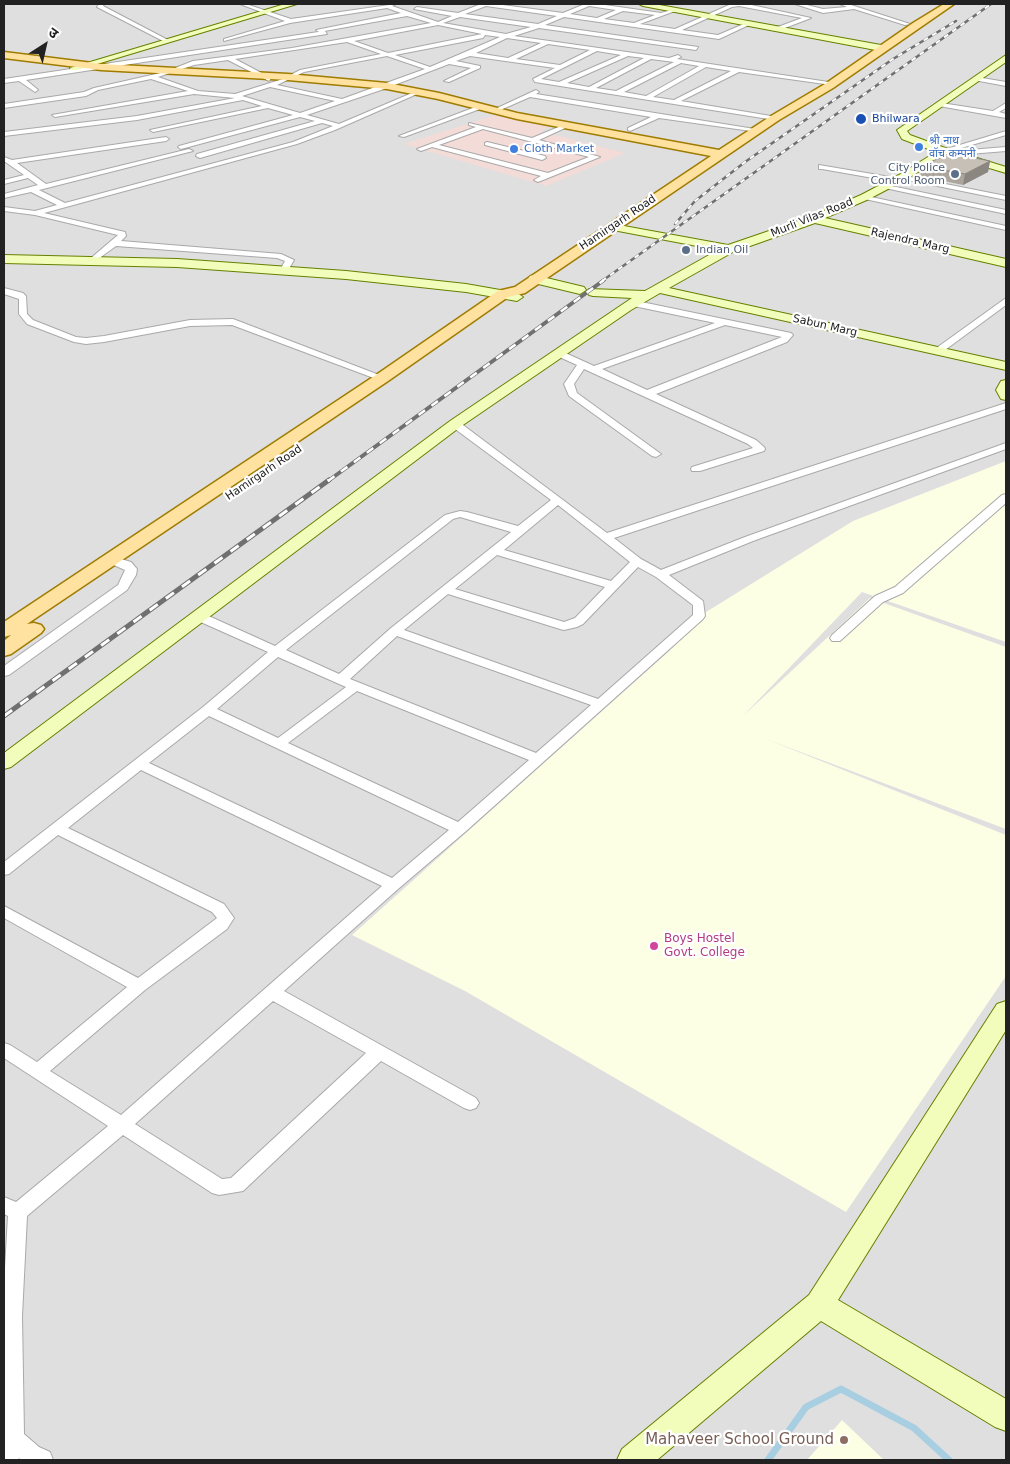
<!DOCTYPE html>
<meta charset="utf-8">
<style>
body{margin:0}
#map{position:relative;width:1010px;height:1464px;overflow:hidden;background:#f2f0e8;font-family:"DejaVu Sans","Noto Sans Devanagari",sans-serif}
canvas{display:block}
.frame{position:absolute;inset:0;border:5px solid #222;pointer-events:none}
.north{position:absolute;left:20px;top:20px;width:50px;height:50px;-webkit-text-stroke:4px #fff;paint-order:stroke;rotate:35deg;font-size:14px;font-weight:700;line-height:20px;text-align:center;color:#222}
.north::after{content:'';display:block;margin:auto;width:18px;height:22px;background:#222;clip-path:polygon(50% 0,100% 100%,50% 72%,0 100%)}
</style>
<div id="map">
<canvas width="1010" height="1464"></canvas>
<div class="frame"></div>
<div class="north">उ</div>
</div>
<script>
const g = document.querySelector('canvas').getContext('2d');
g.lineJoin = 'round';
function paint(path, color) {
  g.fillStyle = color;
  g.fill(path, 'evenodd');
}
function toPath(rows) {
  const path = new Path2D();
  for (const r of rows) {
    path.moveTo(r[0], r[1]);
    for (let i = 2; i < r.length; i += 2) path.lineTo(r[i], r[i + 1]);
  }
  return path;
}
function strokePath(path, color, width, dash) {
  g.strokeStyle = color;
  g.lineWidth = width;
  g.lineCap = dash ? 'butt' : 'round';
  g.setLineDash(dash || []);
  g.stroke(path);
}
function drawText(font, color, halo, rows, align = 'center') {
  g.font = font + ' "DejaVu Sans","Noto Sans Devanagari",sans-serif';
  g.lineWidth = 4.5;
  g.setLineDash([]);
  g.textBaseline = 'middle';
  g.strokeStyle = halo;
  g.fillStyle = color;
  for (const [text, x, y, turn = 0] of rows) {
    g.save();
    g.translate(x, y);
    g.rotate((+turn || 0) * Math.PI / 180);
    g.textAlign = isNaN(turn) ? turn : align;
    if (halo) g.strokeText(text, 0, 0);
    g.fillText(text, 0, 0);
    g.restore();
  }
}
paint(toPath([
 [4,4,1006,4,1006,1460,4,1460]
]), '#e0dfdf');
paint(toPath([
 [498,114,550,126,540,131,625,153,546,186,404,144]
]), '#f3dbd7');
paint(toPath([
 [1006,461,1006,642,862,592,743,716,870,598,1006,647,1006,829,766,739,1006,835,1006,976,846,1212,465,991,352,935,667,653,706,612,853,521],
 [842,1420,884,1460,807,1460]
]), '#fcffe4');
strokePath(toPath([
 [768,1460,806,1407,841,1389,914,1428,949,1460]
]), '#a7cee1', 7);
const street = toPath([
 [99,4,104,4,103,6,168,40,163,41,97,7,99,4],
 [240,4,246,4,291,19,396,4,392,6,438,22,452,16,414,9,417,7,458,13,481,4,495,4,563,13,585,4,598,4,661,13,675,9,675,11,640,24,675,29,729,5,747,4,811,18,777,31,775,28,802,18,739,6,732,7,682,30,718,35,746,23,751,24,719,39,564,17,545,25,698,47,696,50,539,28,514,36,669,58,678,55,681,57,677,59,835,83,832,85,739,72,681,101,777,117,778,118,775,120,535,82,533,79,555,68,470,56,456,61,480,66,480,68,449,82,444,81,471,68,449,64,384,89,307,115,339,124,412,93,417,94,335,130,297,144,44,213,125,232,126,236,121,241,281,254,294,260,287,272,284,273,280,270,285,261,277,258,116,246,94,262,91,262,91,258,118,235,35,215,4,211,4,207,35,211,57,205,31,192,4,198,4,194,38,185,28,178,4,184,4,180,24,175,4,161,4,157,12,160,166,137,169,139,166,141,17,163,46,184,189,149,193,151,39,190,65,203,293,142,333,126,322,123,200,158,196,156,197,154,315,121,300,117,181,149,178,147,179,146,293,115,268,108,153,132,150,130,262,106,243,100,137,120,4,136,4,132,137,116,235,98,194,94,55,117,52,115,188,91,151,79,98,90,86,96,4,108,4,104,84,92,94,88,165,72,193,61,292,48,431,23,407,16,319,32,316,30,401,13,387,8,290,23,224,41,224,39,285,21,240,4],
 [486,6,557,16,538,24,465,14,486,6],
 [589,6,616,10,597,18,570,14,589,6],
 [623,11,655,15,634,23,604,19,623,11],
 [460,17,531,27,506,34,443,23,460,17],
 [438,25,482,34,388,53,354,41,438,25],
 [485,35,500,37,430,67,395,55,483,38,485,35],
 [507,38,541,43,508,58,476,53,507,38],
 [347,42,381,54,300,70,283,79,235,94,198,91,158,77,194,65,228,60,269,81,271,78,235,59,347,42],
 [548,44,590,50,560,65,516,59,548,44],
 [597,51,621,55,559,82,541,79,597,51],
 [387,56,425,69,342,99,277,85,304,72,387,56],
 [628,56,644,58,589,87,567,83,628,56],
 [651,59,674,62,616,91,596,88,651,59],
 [681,63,699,66,646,96,624,92,681,63],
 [706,67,731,71,674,100,653,97,706,67],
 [270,87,335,101,300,113,242,96,270,87],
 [795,4,803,4,823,9,847,7,840,4,848,4,910,24,905,25,854,9,823,13,795,4],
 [325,31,327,34,26,80,37,89,38,90,35,92,19,81,4,83,4,79,325,31],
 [976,77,1006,82,1006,86,974,80,976,77],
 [536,90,539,92,536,94,761,130,758,132,659,118,630,131,628,130,628,128,651,117,530,97,498,111,493,110,536,90],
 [941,103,993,111,1006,103,1006,108,999,112,1006,114,1006,118,939,106,939,104,941,103],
 [478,106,481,108,480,109,404,137,399,136,478,106],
 [469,123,532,138,561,126,565,126,565,128,539,140,600,157,538,182,534,180,541,176,432,147,421,151,417,149,476,127,469,125,469,123],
 [483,129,589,157,548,173,439,145,483,129],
 [1006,131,1006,135,944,153,940,151,1006,131],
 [487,142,545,156,546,158,542,160,485,145,485,143,487,142],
 [1006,147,1006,151,957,155,953,153,957,151,1006,147],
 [819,165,896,178,900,180,896,182,822,169,819,169,819,165],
 [900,175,1006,196,1006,200,903,179,899,177,900,175],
 [882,184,1006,210,1006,214,885,188,881,186,882,184],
 [862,195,1006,226,1006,230,865,199,861,197,862,195],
 [4,288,23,293,26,296,27,314,33,320,76,337,86,338,104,336,190,320,233,319,387,378,385,380,379,380,232,325,190,326,104,342,86,344,74,342,27,324,19,314,19,299,4,294,4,288],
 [1006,298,1006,305,941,353,935,353,935,349,1006,298],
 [632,300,791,333,793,335,787,342,656,394,756,440,764,447,765,449,764,451,700,471,692,471,691,469,692,467,753,448,748,444,584,369,574,384,577,393,661,454,656,457,652,456,569,396,564,384,577,365,555,355,555,351,561,351,594,366,715,323,629,305,628,303,632,300],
 [725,325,782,337,647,390,602,369,725,325],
 [1006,403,1006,409,614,538,641,559,661,570,745,537,1006,443,1006,449,753,541,669,575,703,601,705,616,703,619,465,832,398,889,284,991,476,1098,479,1103,476,1108,470,1110,464,1108,381,1061,243,1191,219,1195,212,1193,123,1135,27,1216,22,1316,24,1434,39,1447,50,1452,53,1460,21,1460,19,1458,18,1460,4,1460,4,1285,8,1216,4,1214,4,1197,16,1202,108,1126,4,1058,4,1043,10,1045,37,1062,127,987,4,918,4,906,138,978,217,918,212,912,58,835,9,874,4,875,4,862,203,707,268,652,194,619,192,616,194,613,202,613,275,646,445,515,460,511,467,512,518,526,551,500,451,426,451,422,459,422,607,533,1006,403],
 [558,505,630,562,611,581,504,550,558,505],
 [460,517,511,532,391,628,339,674,286,650,453,519,460,517],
 [497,555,605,587,575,618,564,622,455,589,497,555],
 [638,567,656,577,693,605,693,615,598,699,404,630,448,594,560,629,564,630,577,627,583,624,638,567],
 [397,636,591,705,536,753,350,679,397,636],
 [278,657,346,687,278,738,217,709,278,657],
 [357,691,529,760,458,822,288,743,357,691],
 [209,716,449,830,392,878,149,763,209,716],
 [141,770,382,886,121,1115,50,1071,145,990,227,929,234,918,224,904,68,828,141,770],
 [273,1001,366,1053,231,1178,222,1179,135,1124,273,1001],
 [1006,494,1006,503,903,593,883,602,840,641,832,641,830,638,832,635,875,596,895,587,1002,495,1006,494],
 [111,556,131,562,137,569,136,575,127,590,9,675,4,676,4,666,118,585,125,570,107,562,105,560,111,556]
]);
const secondary = toPath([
 [285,4,297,4,77,70,71,70,70,68,285,4],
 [639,4,654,4,881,45,885,48,881,51,643,6,639,4],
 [1006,55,1006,62,907,131,910,135,948,149,1006,167,1006,173,945,155,907,179,869,199,825,218,1006,259,1006,267,815,223,733,252,669,288,1006,362,1006,370,660,293,631,310,460,427,11,767,4,769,4,753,450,421,632,298,593,296,589,295,587,292,589,289,645,291,718,250,613,230,607,227,609,225,613,224,728,245,810,217,861,195,899,175,936,152,902,139,897,130,1006,55],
 [4,255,177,259,346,271,466,284,517,293,523,297,517,301,466,292,346,279,177,267,4,263,4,255],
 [534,275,584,287,586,290,580,294,530,282,528,279,530,276,534,275],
 [1006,380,1006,400,1001,399,996,390,1001,381,1006,380],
 [1006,1001,1006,1030,838,1300,1006,1399,1006,1431,995,1427,821,1321,657,1460,617,1460,622,1449,809,1295,997,1004,1006,1001]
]);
const primary = toPath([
 [944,4,954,4,833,88,779,120,525,293,508,297,388,381,27,624,34,623,41,625,44,629,41,633,11,654,4,656,4,641,11,635,4,637,4,622,376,375,498,291,515,287,711,156,517,119,438,99,387,89,288,80,101,70,4,58,4,52,101,64,288,74,387,83,439,93,517,113,719,150,771,116,825,84,913,23,944,4]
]);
strokePath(street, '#a9a9a9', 2);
strokePath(secondary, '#658100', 2);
strokePath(primary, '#9f7c00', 3);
paint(street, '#fff');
paint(secondary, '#f2fdbb');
paint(primary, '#ffe1a0');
const railFar2 = toPath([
 [675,224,695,201,745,162,893,59,956,21],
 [602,281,991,4]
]);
const railFar1 = toPath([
 [328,481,604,280]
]);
const rail = toPath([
 [4,716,329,480]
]);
strokePath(railFar2, '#707070', 2.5);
strokePath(railFar1, '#707070', 4);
strokePath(rail, '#707070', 5);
strokePath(railFar2, '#fff', 2, [5]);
strokePath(railFar1, '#fff', 2.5, [8]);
strokePath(rail, '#fff', 3, [10]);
paint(toPath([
 [990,161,988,172,963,185,920,176,922,166]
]), '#aba59d');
paint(toPath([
 [990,161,988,172,963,185,965,174]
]), '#8b8680');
const building = toPath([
 [950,153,990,161,965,174,922,166,950,153]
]);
paint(building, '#c7c0b7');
strokePath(building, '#8b8680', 1);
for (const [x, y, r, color] of [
 [861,119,6,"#1a4fb4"],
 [919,147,5,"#3f7fe0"],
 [514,149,5,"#3f7fe0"],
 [955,174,5,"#5c6f8a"],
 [686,250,5,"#5c6f8a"],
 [654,946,5,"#d1479c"],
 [844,1440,5,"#8d6e63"]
]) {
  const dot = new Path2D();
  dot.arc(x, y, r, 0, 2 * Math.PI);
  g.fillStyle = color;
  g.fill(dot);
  strokePath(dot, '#fff', 2);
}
drawText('11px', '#164399', '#fff', [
 ["Bhilwara",872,119]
], 'left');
drawText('11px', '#366cbe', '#fff', [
 ["श्री नाथ",929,141],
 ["वॉच कम्पनी",929,154],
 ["Cloth Market",524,149]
], 'left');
drawText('11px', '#4e5e75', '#fff', [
 ["City Police",945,168],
 ["Control Room",945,181],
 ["Indian Oil",696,250,"left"]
], 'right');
drawText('11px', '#222', '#fff', [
 ["Murli Vilas Road",812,218,-22],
 ["Hamirgarh Road",618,223,-34],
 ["Rajendra Marg",910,241,13],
 ["Sabun Marg",825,326,13],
 ["Hamirgarh Road",264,473,-34]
]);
drawText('12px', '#b23c85', '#fff', [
 ["Boys Hostel",664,939],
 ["Govt. College",664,953]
], 'left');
drawText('15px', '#785e54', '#fff', [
 ["Mahaveer School Ground",834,1440]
], 'right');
</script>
